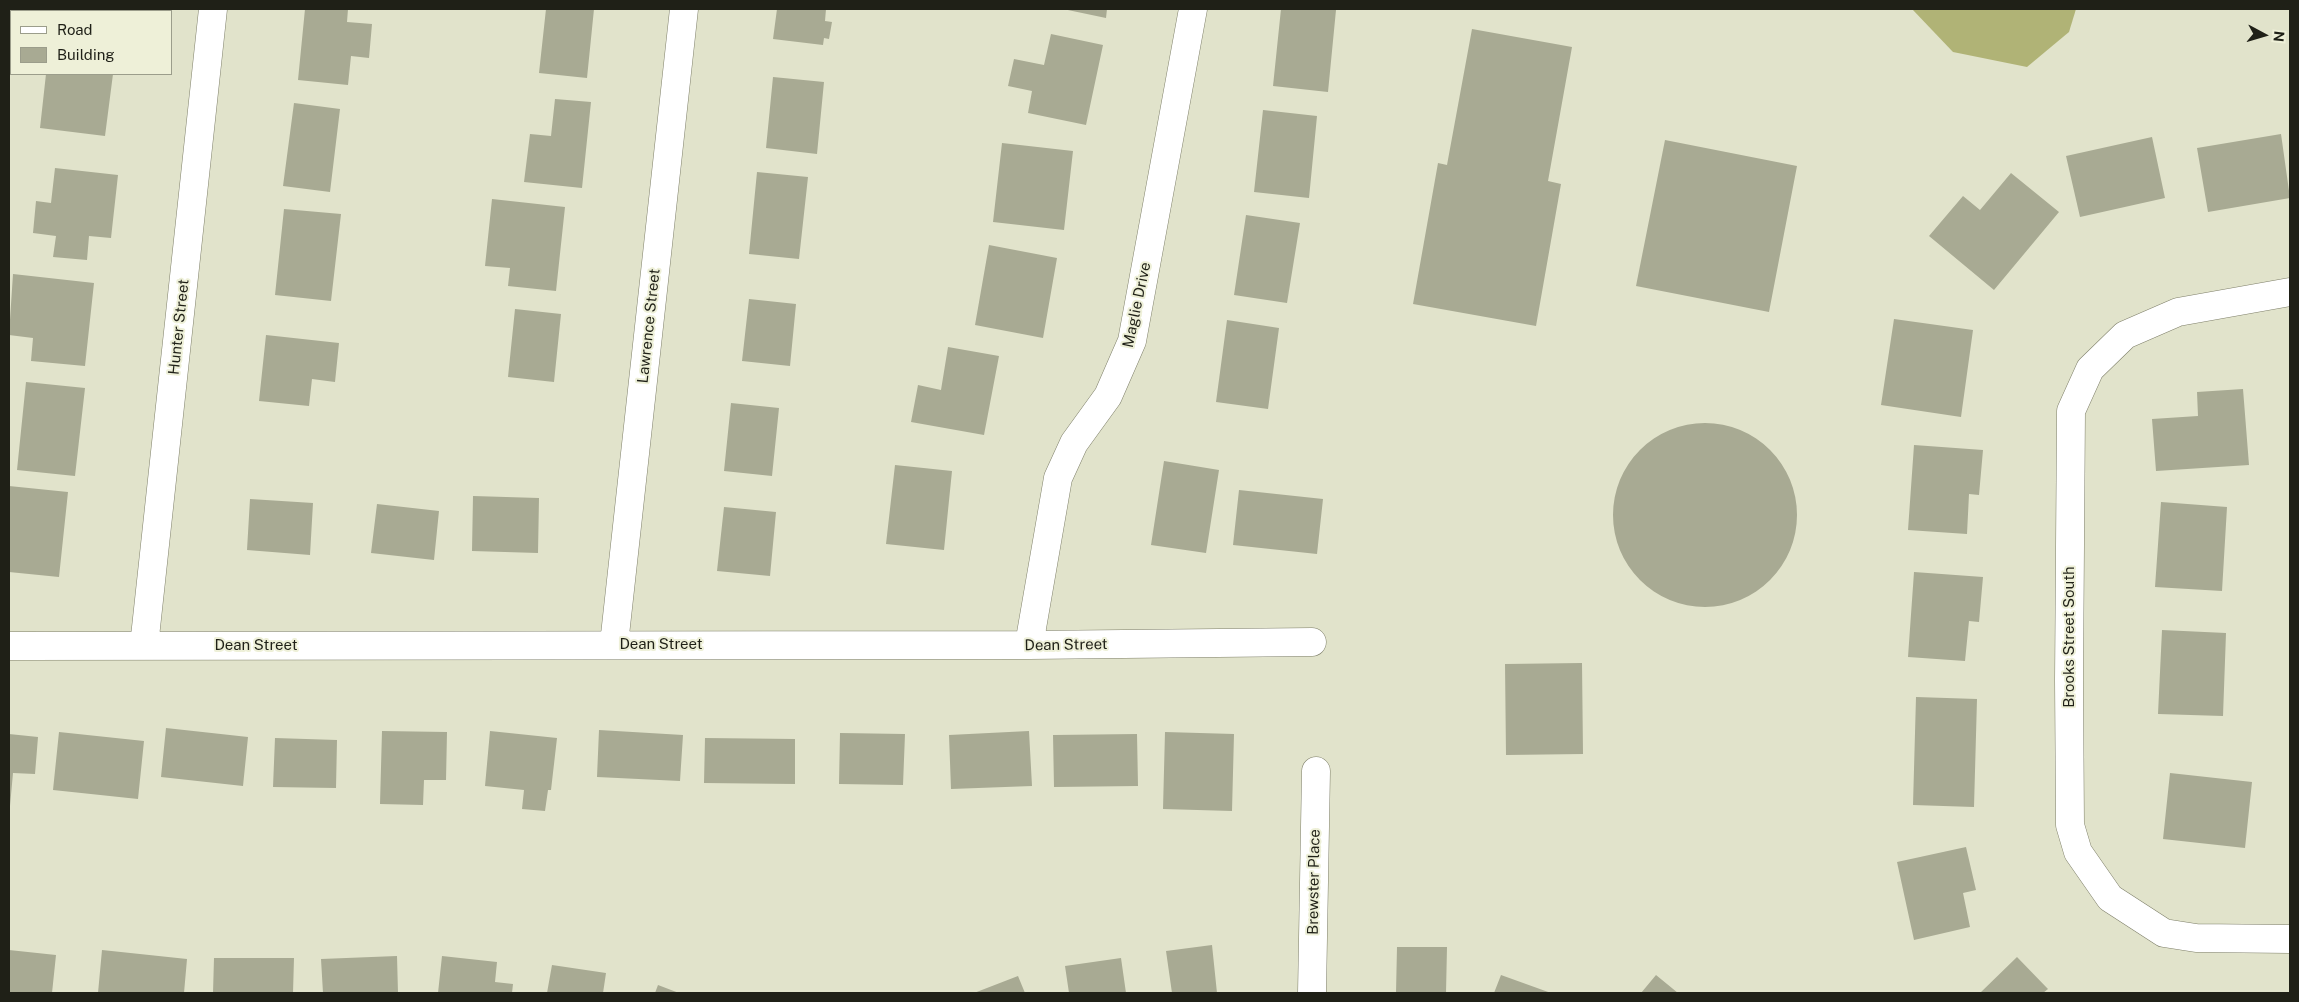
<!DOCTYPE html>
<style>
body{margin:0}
#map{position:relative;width:2299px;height:1002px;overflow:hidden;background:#e1e3cb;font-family:"Public Sans",sans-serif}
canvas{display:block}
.frame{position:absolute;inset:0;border:10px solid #1f2017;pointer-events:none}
.legend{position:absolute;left:10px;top:10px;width:162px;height:65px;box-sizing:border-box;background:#eef0d8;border:1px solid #9b9d8b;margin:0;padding:6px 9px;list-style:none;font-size:15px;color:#1f2017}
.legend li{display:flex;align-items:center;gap:10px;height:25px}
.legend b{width:25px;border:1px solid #9b9d8b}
.north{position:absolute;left:2239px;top:10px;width:50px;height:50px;-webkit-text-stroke:4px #eef0d8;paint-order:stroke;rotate:96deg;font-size:14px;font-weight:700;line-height:20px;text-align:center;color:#1f2017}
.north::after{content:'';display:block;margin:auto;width:18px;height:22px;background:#1f2017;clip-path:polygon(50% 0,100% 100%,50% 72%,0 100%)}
</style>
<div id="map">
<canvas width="2299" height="1002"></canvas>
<div class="frame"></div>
<ul class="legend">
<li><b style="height:6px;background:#fff"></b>Road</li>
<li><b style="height:14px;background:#a8aa93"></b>Building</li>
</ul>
<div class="north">N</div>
</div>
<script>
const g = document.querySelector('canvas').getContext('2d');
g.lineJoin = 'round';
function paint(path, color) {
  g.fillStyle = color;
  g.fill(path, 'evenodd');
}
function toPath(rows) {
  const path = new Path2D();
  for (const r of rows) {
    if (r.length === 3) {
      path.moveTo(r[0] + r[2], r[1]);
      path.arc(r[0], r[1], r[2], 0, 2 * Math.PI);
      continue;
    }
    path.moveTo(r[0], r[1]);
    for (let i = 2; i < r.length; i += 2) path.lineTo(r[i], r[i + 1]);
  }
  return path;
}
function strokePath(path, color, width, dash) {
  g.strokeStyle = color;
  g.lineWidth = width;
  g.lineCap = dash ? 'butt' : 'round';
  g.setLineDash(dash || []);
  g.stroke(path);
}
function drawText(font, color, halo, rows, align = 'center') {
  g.font = font + ' "Public Sans",sans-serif';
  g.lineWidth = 4;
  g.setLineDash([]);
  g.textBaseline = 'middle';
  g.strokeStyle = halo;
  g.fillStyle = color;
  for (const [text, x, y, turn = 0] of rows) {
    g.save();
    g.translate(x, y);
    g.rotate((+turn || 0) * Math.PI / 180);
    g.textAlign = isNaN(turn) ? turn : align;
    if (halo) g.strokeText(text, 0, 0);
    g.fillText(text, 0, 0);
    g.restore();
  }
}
paint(toPath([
 [1912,9,2076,9,2069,32,2027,67,1953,52]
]), '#b0b376');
paint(toPath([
 [55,9,128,9,127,11,55,11],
 [305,9,348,9,347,22,372,24,369,58,351,56,348,85,298,80],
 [546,9,594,9,587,78,539,73],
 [777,9,826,9,825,21,832,22,829,39,824,38,823,45,773,39],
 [1063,9,1107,9,1106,18],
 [1281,9,1336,10,1328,92,1273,86],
 [1472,29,1572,47,1548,181,1561,184,1536,326,1413,304,1438,163,1447,165],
 [1051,34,1103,45,1086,125,1028,113,1032,91,1008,86,1014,59,1044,65],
 [46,74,113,74,105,136,40,128],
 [773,77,824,82,817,154,766,148],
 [555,99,591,102,582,188,524,182,530,134,551,136],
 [294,103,340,109,330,192,283,186],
 [1263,110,1317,116,1309,198,1254,192],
 [2281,134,2290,198,2208,212,2197,148],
 [2152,137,2165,198,2080,217,2066,156],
 [1665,140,1797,166,1769,312,1636,286],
 [1002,143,1073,151,1064,230,993,222],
 [55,168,118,175,111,238,89,236,87,260,53,257,56,236,33,233,36,201,51,203],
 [757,172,808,177,799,259,749,254],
 [2011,173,2059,212,1994,290,1929,236,1963,196,1980,210],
 [492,199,565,207,556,291,508,286,510,268,485,266],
 [284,209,341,214,331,301,275,295],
 [1246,215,1300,223,1287,303,1234,295],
 [989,245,1057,258,1043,338,975,325],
 [13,274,94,283,85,366,31,361,33,338,9,335],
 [749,299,796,304,790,366,742,361],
 [515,309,561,314,554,382,508,377],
 [1894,319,1973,330,1961,417,1881,405],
 [1227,320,1279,328,1268,409,1216,402],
 [266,335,339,343,335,382,312,379,309,406,259,401],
 [948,347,999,356,984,435,911,422,918,385,941,390],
 [26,382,85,388,75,476,17,470],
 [2243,389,2249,465,2156,471,2152,419,2198,416,2197,392],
 [731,403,779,408,772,476,724,471],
 [1705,515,92],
 [1914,445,1983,450,1979,495,1969,494,1967,534,1908,530],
 [1164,461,1219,470,1206,553,1151,545],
 [895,465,952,471,944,550,886,544],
 [9,486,68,492,59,577,9,572],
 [1239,490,1323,499,1317,554,1233,545],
 [473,496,539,498,538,553,472,551],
 [250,499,313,503,310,555,247,550],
 [2161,502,2227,507,2222,591,2155,587],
 [377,504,439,511,434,560,371,553],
 [724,507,776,512,770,576,717,571],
 [1914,572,1983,577,1979,622,1969,621,1965,661,1908,657],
 [2162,630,2226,633,2223,716,2158,714],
 [1582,663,1583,754,1506,755,1505,664],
 [1916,697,1977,699,1974,807,1913,805],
 [166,728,248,737,243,786,161,777],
 [599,730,683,735,680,781,597,777],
 [382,731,447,732,446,780,424,780,423,805,380,804],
 [490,731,557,738,551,790,548,790,545,811,522,809,524,790,485,786],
 [1029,731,1032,786,951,789,949,735],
 [59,732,144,741,138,799,53,790],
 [1165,732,1234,734,1232,811,1163,809],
 [840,733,905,734,903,785,839,784],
 [9,734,38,737,35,774,13,773,10,806],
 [1137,734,1138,786,1054,787,1053,735],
 [275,738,337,740,336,788,273,787],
 [705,738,795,739,795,784,704,783],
 [2170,773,2252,782,2245,848,2163,839],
 [1966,847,1976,890,1963,893,1970,927,1914,940,1897,862],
 [1212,945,1217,993,1172,993,1166,951],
 [1397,947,1447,947,1446,993,1396,993],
 [9,950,56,955,52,993,9,993],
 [102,950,187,959,184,993,98,993],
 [397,956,398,993,323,993,321,959],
 [442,956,497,962,495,982,513,984,512,993,438,993],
 [2017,957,2048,989,2043,993,1980,993],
 [214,958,294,958,293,993,213,993],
 [1121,958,1126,993,1069,993,1065,966],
 [552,965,606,973,603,993,547,993],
 [1501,975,1551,993,1494,993],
 [1656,975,1678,993,1641,993],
 [1018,976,1025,993,974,993],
 [658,985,679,993,655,993]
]), '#a8aa93');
const minor = toPath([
 [2290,292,2178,312,2125,335,2090,369,2071,411,2069,680,2070,825,2078,852,2110,898,2164,933,2196,938,2290,939],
 [614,644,684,9],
 [1029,645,1058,478,1074,443,1108,396,1132,341,1193,9],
 [9,646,1029,645,1312,642],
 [144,646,213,9],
 [1312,993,1316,771]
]);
strokePath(minor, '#7e7f69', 29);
strokePath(minor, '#fff', 28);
drawText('15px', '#1f2017', '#eef0d8', [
 ["Maglie Drive",1137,305,-78],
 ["Lawrence Street",649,326,-84],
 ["Hunter Street",179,327,-84],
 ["Brooks Street South",2069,637,-90],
 ["Dean Street",661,644],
 ["Dean Street",256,645],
 ["Dean Street",1066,645,-1],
 ["Brewster Place",1314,882,-89]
]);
</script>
